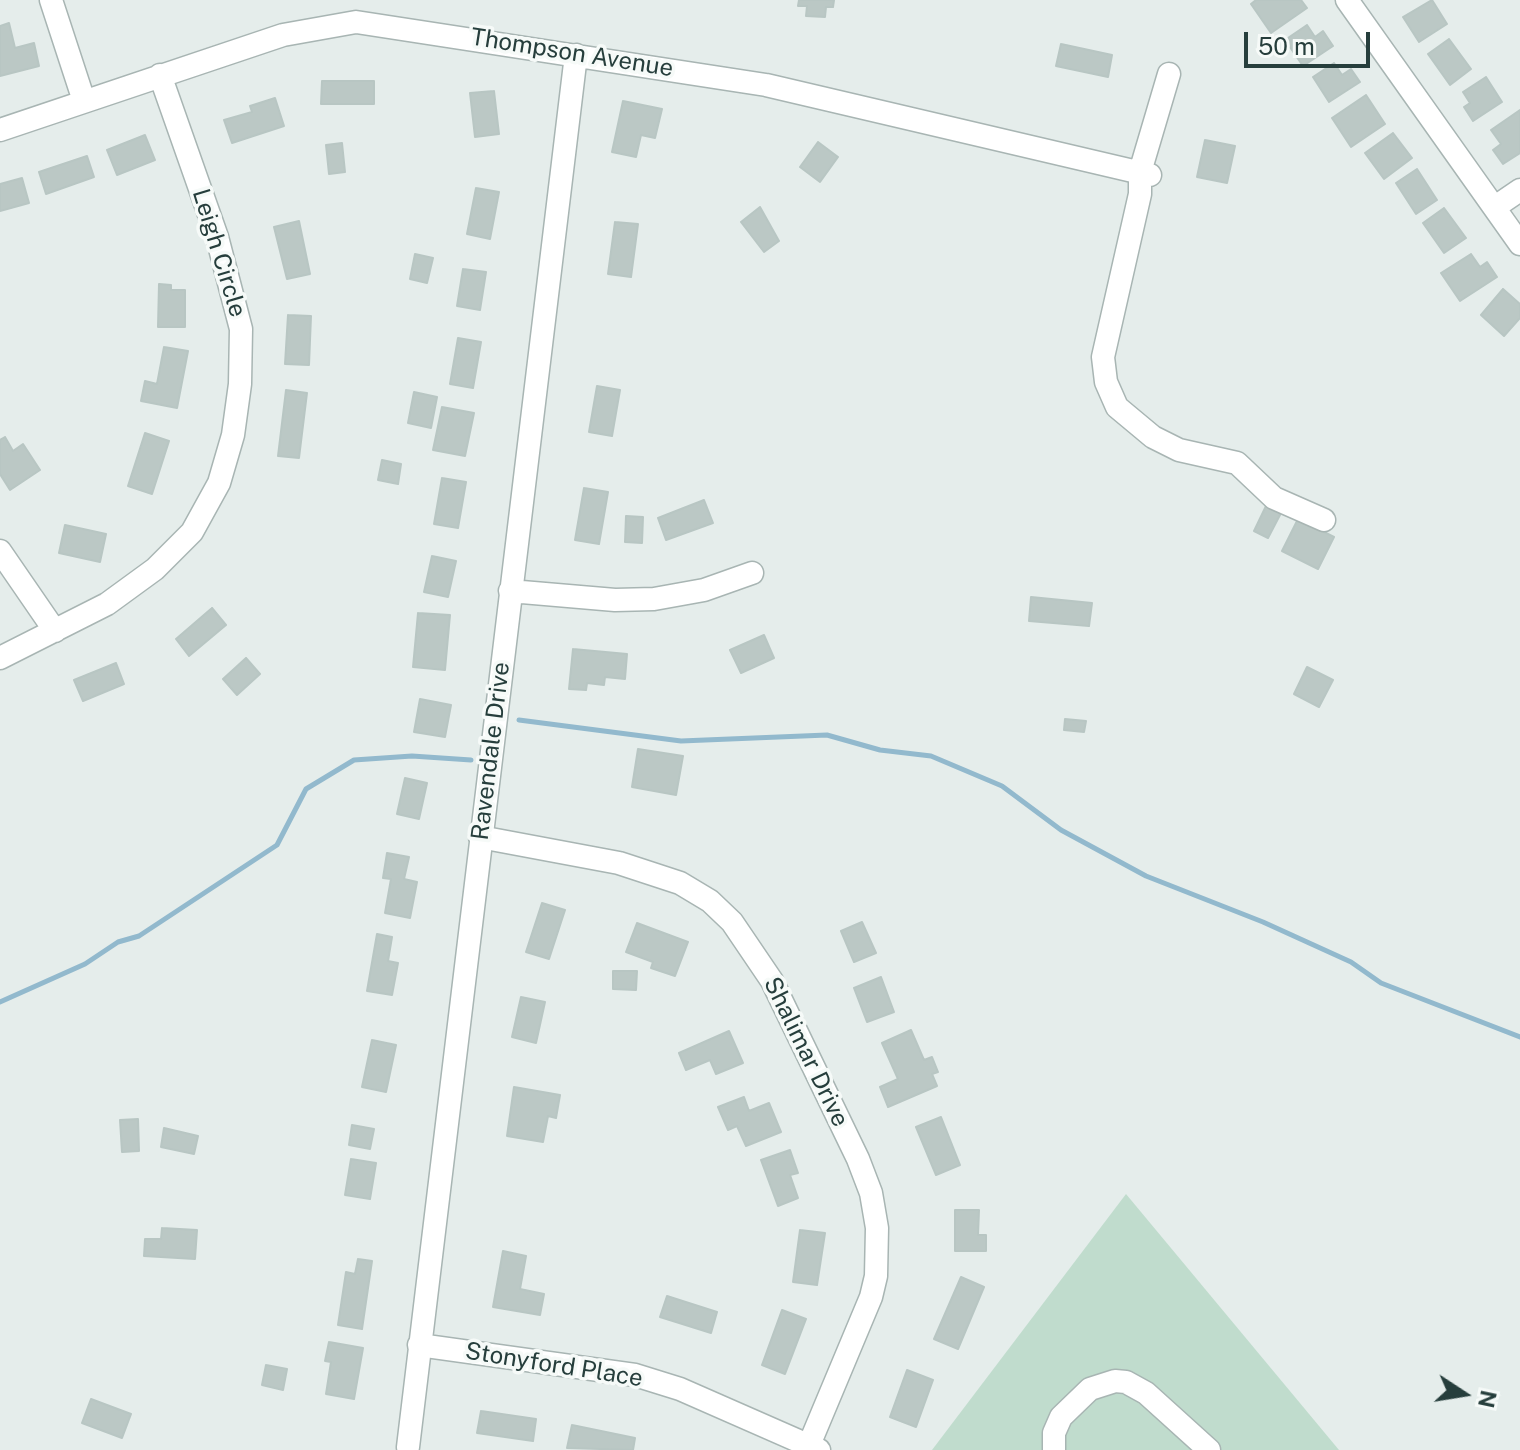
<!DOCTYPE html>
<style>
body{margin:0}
#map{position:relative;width:1520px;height:1450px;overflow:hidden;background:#e5edeb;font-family:"Public Sans",sans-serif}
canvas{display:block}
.north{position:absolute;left:1424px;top:1354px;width:80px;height:80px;-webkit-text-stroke:6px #f6faf8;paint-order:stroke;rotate:102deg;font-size:22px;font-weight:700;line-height:32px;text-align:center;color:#263e3c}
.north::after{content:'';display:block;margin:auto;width:28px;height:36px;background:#263e3c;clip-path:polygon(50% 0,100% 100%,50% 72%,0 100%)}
.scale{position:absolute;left:1244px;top:32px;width:126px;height:36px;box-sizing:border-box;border:4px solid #263e3c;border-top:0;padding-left:10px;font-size:24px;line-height:28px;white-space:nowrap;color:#263e3c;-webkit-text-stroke:6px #f6faf8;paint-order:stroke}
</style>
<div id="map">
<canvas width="1520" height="1450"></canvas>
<div class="north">N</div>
<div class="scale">50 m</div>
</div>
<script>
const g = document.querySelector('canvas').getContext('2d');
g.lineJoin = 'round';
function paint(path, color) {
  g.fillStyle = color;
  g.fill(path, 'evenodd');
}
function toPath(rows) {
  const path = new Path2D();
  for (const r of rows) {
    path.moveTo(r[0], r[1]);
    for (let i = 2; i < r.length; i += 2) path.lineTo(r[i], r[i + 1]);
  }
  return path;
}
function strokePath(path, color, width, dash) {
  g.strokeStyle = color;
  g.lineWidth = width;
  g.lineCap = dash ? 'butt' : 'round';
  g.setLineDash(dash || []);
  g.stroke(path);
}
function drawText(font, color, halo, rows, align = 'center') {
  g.font = font + ' "Public Sans",sans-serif';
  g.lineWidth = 7;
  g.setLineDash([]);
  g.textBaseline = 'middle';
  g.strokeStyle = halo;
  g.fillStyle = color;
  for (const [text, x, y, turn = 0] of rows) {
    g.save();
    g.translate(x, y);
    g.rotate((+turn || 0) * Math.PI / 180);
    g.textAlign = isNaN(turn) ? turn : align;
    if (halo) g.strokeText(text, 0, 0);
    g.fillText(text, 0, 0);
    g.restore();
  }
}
paint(toPath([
 [1126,1194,1339,1450,932,1450]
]), '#c0dccd');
strokePath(toPath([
 [519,720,681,741,827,735,880,750,931,756,1002,786,1061,830,1146,876,1263,922,1351,962,1381,983,1520,1037],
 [0,1002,85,964,118,942,139,936,277,845,306,789,354,760,412,756,471,760]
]), '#92b9cd', 5);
const building = toPath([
 [799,0,834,0,833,7,826,7,825,17,806,16,807,6,798,6,799,0],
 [1256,0,1301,0,1307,8,1271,33,1251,4,1256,0],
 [1432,0,1447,24,1419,42,1403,17,1432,0],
 [9,23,15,48,34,43,39,66,0,76,0,26,9,23],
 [1307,25,1315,37,1323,31,1333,46,1303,66,1285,40,1307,25],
 [1449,39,1471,69,1450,85,1428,54,1449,39],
 [1061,44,1112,55,1108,77,1056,66,1061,44],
 [1334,63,1342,75,1351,69,1360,82,1329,102,1313,77,1334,63],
 [1486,77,1502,102,1473,121,1464,107,1470,103,1463,92,1486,77],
 [322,81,374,81,374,104,321,104,322,81],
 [494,91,499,134,475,137,470,93,494,91],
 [1366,95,1385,124,1351,147,1332,118,1366,95],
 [275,98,284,126,232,143,224,120,252,112,250,106,275,98],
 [623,101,662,109,655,138,641,135,636,157,612,152,623,101],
 [1520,110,1520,153,1503,164,1493,150,1501,144,1491,130,1520,110],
 [1393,133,1412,158,1384,179,1365,153,1393,133],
 [145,135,155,160,117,175,107,150,145,135],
 [1205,140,1235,146,1227,183,1197,177,1205,140],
 [818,142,838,157,820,182,800,167,818,142],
 [342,143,345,172,329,174,326,145,342,143],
 [87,156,94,177,46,194,39,172,87,156],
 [1417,169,1437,200,1416,214,1396,183,1417,169],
 [22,178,29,203,0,211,0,184,22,178],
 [476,188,499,192,490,239,467,234,476,188],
 [760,207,779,241,764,252,741,222,760,207],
 [1444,208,1466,238,1444,253,1423,223,1444,208],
 [299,221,310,274,287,279,274,227,299,221],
 [615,222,638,224,631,277,608,274,615,222],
 [415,254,433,258,427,283,410,279,415,254],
 [1471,254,1480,267,1487,262,1497,277,1460,301,1441,273,1471,254],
 [463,269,486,272,480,310,457,306,463,269],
 [159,284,171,285,171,290,185,290,185,327,158,327,159,284],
 [1503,289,1520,304,1520,318,1504,336,1481,315,1503,289],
 [288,315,311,316,309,365,285,364,288,315],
 [458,338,481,342,473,388,450,384,458,338],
 [164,347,188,351,177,408,141,401,145,381,157,384,164,347],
 [597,386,620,390,612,436,589,432,597,386],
 [286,390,307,393,299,458,278,456,286,390],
 [414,392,437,397,431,428,408,423,414,392],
 [442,407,474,413,465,456,433,450,442,407],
 [145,433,169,441,152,494,128,486,145,433],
 [5,437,13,451,23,444,40,470,10,490,0,474,0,440,5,437],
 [382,460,401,464,398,484,378,480,382,460],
 [442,478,466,482,458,528,434,524,442,478],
 [584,488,608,492,599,544,575,540,584,488],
 [704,500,713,523,666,540,658,518,704,500],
 [1266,506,1281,513,1268,538,1254,531,1266,506],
 [626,516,643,517,642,543,625,542,626,516],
 [1298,519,1334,537,1318,569,1282,551,1298,519],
 [65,525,106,534,100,562,59,553,65,525],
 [432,556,456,561,448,597,424,592,432,556],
 [1031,597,1092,603,1089,626,1029,621,1031,597],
 [212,608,226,625,189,656,176,639,212,608],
 [418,613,450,615,445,670,413,667,418,613],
 [764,635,774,658,741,673,730,650,764,635],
 [573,649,627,654,625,679,605,677,604,685,587,683,586,690,569,689,573,649],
 [246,658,260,674,237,695,223,679,246,658],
 [116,663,124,684,83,701,74,680,116,663],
 [1307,667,1333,680,1319,707,1294,694,1307,667],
 [420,699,451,705,445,737,414,732,420,699],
 [1065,719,1086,721,1084,732,1064,730,1065,719],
 [638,749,683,756,676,795,632,787,638,749],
 [405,778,427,783,419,819,397,814,405,778],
 [387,853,409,857,404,879,417,882,410,918,385,913,391,879,383,878,387,853],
 [542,903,565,910,549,959,526,952,542,903],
 [862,922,876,953,854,962,841,931,862,922],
 [637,923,688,942,675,976,651,968,653,962,626,952,637,923],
 [377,934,392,937,388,961,398,963,392,995,367,991,377,934],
 [613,971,637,971,636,990,613,989,613,971],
 [881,977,894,1012,867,1022,854,988,881,977],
 [521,997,545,1002,536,1043,512,1037,521,997],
 [911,1030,924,1060,932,1057,938,1072,932,1074,937,1086,888,1107,880,1087,898,1079,882,1043,911,1030],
 [729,1031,743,1063,716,1074,710,1060,686,1070,679,1053,729,1031],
 [372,1040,396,1045,386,1092,362,1087,372,1040],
 [514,1087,560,1095,556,1118,548,1116,543,1142,507,1136,514,1087],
 [744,1097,749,1111,769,1103,781,1132,746,1146,737,1126,728,1130,718,1107,744,1097],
 [941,1117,960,1165,936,1175,916,1127,941,1117],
 [138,1119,139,1151,122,1152,120,1120,138,1119],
 [352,1125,374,1129,370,1149,349,1145,352,1125],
 [164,1128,198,1136,194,1154,161,1147,164,1128],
 [790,1150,798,1173,790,1175,798,1198,778,1206,761,1160,790,1150],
 [351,1159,376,1163,370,1199,345,1195,351,1159],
 [955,1210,979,1210,978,1235,986,1235,986,1251,955,1251,955,1210],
 [162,1228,197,1230,195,1259,144,1256,145,1239,161,1239,162,1228],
 [800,1230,825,1233,817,1285,793,1282,800,1230],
 [503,1251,526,1256,520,1289,544,1294,540,1315,493,1307,503,1251],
 [358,1259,372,1261,362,1329,338,1325,346,1272,355,1274,358,1259],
 [961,1277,984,1287,958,1349,934,1339,961,1277],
 [667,1296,717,1312,711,1333,660,1317,667,1296],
 [782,1310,806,1319,785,1374,762,1365,782,1310],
 [329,1342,363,1348,354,1399,326,1394,331,1362,325,1361,329,1342],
 [266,1365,287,1369,283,1390,262,1385,266,1365],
 [907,1370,933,1380,916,1427,890,1417,907,1370],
 [91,1399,131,1414,122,1438,82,1423,91,1399],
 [481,1411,536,1419,533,1441,477,1433,481,1411],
 [572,1425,635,1438,633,1450,567,1448,572,1425]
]);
paint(building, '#bbc8c5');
strokePath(building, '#b8c6c3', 2);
const minor = toPath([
 [51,0,84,101],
 [1347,0,1520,244],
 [1169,74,1140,172,1140,194,1103,357,1106,382,1117,407,1153,437,1179,450,1237,463,1274,498,1324,520],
 [0,130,283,35,356,22,766,85,1150,175],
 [1495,207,1520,190],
 [0,551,55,631],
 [510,591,615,600,654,599,704,590,752,573],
 [0,658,107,604,155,569,192,532,219,483,233,435,240,384,241,329,217,237,160,75],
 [480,837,619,863,680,883,710,901,732,922,772,981,858,1159,871,1193,877,1228,876,1276,871,1297,809,1445],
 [419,1345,635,1375,680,1389,819,1450],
 [408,1447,576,55],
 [1054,1450,1054,1433,1061,1417,1090,1389,1115,1381,1126,1382,1146,1393,1209,1450]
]);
strokePath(minor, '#a8b5b3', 25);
strokePath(minor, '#fff', 22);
drawText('24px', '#263e3c', '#f6faf8', [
 ["Thompson Avenue",572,53,9],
 ["Leigh Circle",219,253,73],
 ["Ravendale Drive",491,751,-83],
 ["Shalimar Drive",806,1052,64],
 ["Stonyford Place",554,1365,9]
]);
</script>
